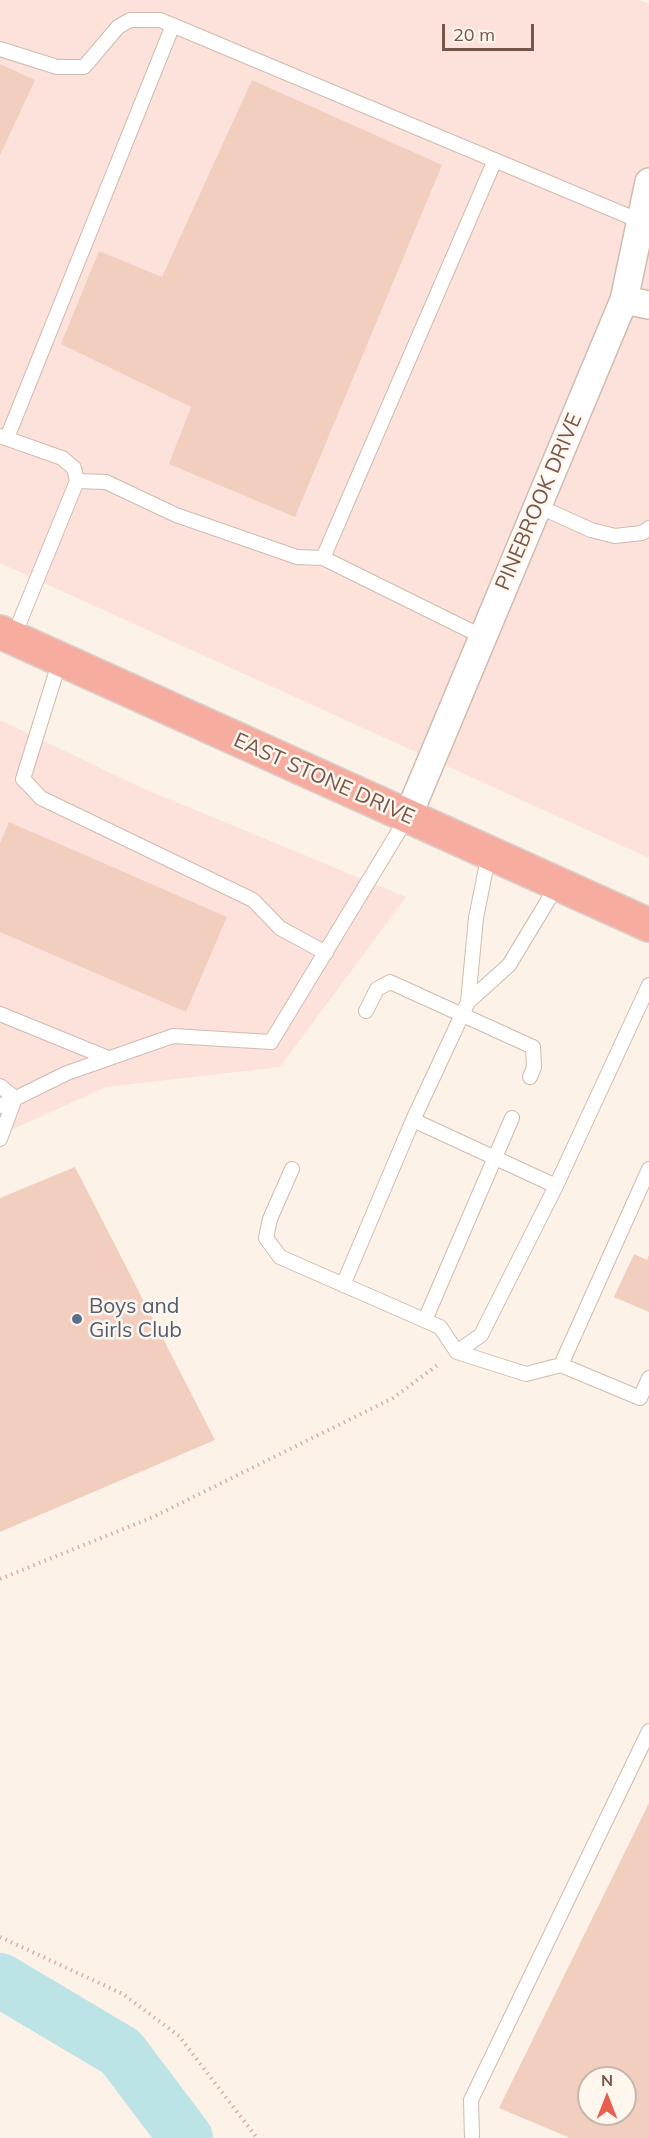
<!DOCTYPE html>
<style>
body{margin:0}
#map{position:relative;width:649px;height:2138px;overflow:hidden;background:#fcf2e7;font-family:Mulish,sans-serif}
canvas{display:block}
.north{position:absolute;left:577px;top:2066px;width:60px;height:60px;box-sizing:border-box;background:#fff6ee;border:2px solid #c8b6ad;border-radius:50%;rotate:0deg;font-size:16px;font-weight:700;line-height:24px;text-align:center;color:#76564b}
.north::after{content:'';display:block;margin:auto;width:21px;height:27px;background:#e5604e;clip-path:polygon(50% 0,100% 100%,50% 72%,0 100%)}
.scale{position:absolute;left:442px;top:24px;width:92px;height:27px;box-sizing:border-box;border:3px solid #76564b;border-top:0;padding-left:8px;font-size:18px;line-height:21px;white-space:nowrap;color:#76564b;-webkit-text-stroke:4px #fff6ee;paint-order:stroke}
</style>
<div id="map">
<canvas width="649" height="2138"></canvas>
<div class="north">N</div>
<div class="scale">20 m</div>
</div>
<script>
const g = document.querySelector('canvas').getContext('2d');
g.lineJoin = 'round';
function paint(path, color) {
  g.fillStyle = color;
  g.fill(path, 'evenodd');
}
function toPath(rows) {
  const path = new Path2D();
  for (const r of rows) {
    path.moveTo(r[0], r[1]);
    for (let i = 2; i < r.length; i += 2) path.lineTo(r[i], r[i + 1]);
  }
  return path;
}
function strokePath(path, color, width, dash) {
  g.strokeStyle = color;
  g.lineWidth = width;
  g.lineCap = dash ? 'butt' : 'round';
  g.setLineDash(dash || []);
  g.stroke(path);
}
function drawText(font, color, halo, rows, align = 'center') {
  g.font = font + ' Mulish,sans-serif';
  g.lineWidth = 5;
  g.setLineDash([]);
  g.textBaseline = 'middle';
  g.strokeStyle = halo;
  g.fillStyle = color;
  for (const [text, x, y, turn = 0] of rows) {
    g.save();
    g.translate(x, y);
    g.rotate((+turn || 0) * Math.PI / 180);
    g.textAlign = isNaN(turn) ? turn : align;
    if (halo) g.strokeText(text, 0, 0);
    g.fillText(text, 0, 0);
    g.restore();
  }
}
paint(toPath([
 [0,0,640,0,649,4,649,858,0,563],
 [0,720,142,788,406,897,280,1067,106,1087,0,1135]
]), '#fce2db');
strokePath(toPath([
 [0,1980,121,2052,186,2138]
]), '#bce4e6', 54);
paint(toPath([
 [0,64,35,80,0,155],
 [252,80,442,165,295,517,169,464,191,407,61,344,99,251,162,277],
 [9,822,227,917,186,1012,0,932,0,843],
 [75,1167,215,1440,0,1532,0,1198],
 [634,1254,647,1260,649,1255,649,1312,614,1297],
 [649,1803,649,2138,570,2138,499,2108],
 [589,2078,625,2078,625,2114,589,2114]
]), '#f2cebf');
const lane = toPath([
 [0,49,57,67,84,67,118,27,130,20,160,20,640,221],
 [0,436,62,458,74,468,77,481,13,638],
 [7,438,173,25],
 [77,481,106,482,176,515,297,557,323,558,495,160],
 [538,506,591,530,615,536,642,533,649,528],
 [323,558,483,637],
 [60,660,23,779,41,798,253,900,280,928,326,953],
 [468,1002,509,965,558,884],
 [366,1011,377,989,390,982,533,1047,534,1067,530,1077],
 [0,1014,108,1058],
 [0,1086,15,1098,0,1139],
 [0,1106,67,1073,173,1036,271,1042,408,816],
 [413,1120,556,1186],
 [292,1169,270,1219,266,1238,280,1257,440,1327,457,1352,526,1374,561,1365,640,1398,649,1378],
 [343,1285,413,1120,468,1002,476,918,489,853],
 [425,1320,512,1118],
 [457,1352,481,1335,556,1186,649,985],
 [561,1365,649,1169],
 [472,2138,471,2100,649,1731]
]);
const street = toPath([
 [624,300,649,305],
 [408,816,624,300,649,182]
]);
const highway = toPath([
 [0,632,649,925]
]);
strokePath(lane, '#d0bbaf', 16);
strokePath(street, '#d0bbaf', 30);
strokePath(highway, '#d9d0cd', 36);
strokePath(toPath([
 [0,1579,153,1517,393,1398,439,1364],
 [0,1937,123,1994,179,2036,257,2138]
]), '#d7b1a2', 4, [1.5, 4.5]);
strokePath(lane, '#fff', 14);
strokePath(street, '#fff', 27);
strokePath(highway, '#f6ad9f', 33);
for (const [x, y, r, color] of [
 [77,1319,6,"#5c6f8a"]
]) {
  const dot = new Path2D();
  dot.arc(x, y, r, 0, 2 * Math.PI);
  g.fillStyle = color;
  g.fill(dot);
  strokePath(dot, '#fff6ee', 2);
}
drawText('21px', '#76564b', '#fff6ee', [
 ["PINEBROOK DRIVE",539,502,-67],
 ["EAST STONE DRIVE",324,779,24]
]);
drawText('21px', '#4e5e75', '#fff6ee', [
 ["Boys and",89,1307],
 ["Girls Club",89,1331]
], 'left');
</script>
